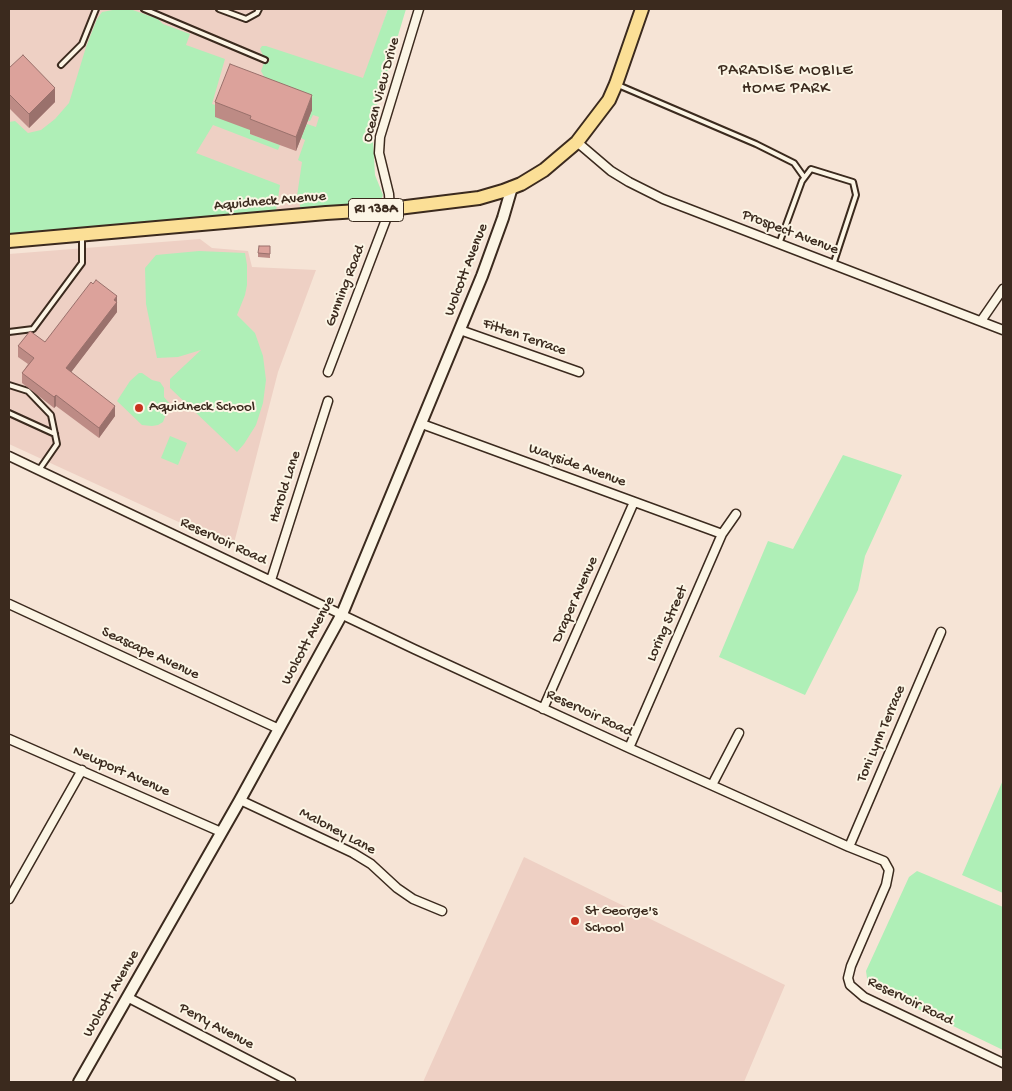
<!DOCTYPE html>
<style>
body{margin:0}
#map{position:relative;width:1012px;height:1091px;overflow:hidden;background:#f6e4d6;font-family:"Gochi Hand",sans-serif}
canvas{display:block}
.frame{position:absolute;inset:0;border:10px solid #3b2a1e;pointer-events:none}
</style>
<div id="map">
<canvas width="1012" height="1091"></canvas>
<div class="frame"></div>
</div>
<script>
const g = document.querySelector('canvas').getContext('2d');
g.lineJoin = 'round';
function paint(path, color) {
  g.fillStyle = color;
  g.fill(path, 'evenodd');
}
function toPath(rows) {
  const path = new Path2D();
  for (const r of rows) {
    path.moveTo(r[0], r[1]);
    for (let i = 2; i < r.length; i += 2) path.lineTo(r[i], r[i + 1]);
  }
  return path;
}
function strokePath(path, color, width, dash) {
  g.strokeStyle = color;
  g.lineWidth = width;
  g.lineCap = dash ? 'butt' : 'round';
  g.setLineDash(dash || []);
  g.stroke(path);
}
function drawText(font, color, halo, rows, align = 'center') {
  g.font = font + ' "Gochi Hand",sans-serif';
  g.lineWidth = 4;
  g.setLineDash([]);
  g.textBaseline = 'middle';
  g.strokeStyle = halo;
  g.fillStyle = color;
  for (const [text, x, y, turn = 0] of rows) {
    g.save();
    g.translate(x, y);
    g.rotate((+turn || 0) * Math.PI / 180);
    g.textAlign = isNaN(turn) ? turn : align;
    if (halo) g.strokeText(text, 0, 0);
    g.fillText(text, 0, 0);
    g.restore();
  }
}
paint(toPath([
 [9,9,388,9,321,207,9,234],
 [200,239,212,248,248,251,252,267,316,270,278,372,233,547,9,444,9,254],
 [524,857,785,985,744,1082,423,1082]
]), '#eed0c4');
paint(toPath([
 [118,9,130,9,158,19,163,24,190,34,186,45,225,59,212,104,219,106,252,129,250,134,280,145,278,150,213,125,196,153,280,185,276,211,9,234,9,122,15,121,28,133,41,130,55,119,69,103,86,47,97,19,102,12],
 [388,9,406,9,369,132,373,141,375,175,383,195,381,200,379,203,301,209,297,196,302,162,298,160,305,140,301,138,307,124,316,127,319,117,313,115,310,121,308,121,269,85,261,71,264,63,268,63,270,59,263,55,260,49,262,46,266,46,363,78],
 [199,251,245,253,247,265,247,285,245,295,237,315,255,333,263,356,266,380,263,403,256,425,244,444,237,452,170,388,170,379,201,350,178,357,157,358,146,304,145,268,156,255],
 [139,373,142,373,152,380,160,382,164,388,164,397,170,404,163,422,158,425,152,426,142,425,117,401,130,381],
 [170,436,187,443,178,465,161,458],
 [843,455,902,475,865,556,858,590,805,695,719,657,768,541,793,549],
 [1003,780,1003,893,962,875],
 [917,871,1003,907,1003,1050,868,985,866,971,909,877]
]), '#afefb7');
const service = toPath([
 [144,9,265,60],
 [219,9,246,19,257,13,259,9],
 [61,65,82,44,96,9],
 [618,85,756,144,794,163,804,177],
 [779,244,802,181,811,169,853,182,856,195,833,265],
 [9,332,33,329,82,263,82,237],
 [9,385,28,391,51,415,57,444,39,470],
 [9,413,55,434]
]);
const minor = toPath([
 [577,142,611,171,629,182,663,199,1003,330],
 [981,321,1003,289],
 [460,330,579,372],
 [328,372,390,209,389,194,379,153,380,137,419,9],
 [422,424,722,534],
 [9,456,414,649,629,748,849,847,884,861,889,870,886,885,851,966,848,978,850,985,864,997,1003,1063],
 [271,580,328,401],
 [9,604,279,729],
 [543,709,634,502],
 [9,739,221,832],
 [629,748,722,534,736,514],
 [712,785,739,733],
 [240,800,353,853,371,864,397,888,413,899,442,911],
 [849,847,941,632],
 [9,899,82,770],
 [127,997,291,1082]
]);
const tertiary = toPath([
 [79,1082,240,800,342,614,482,276,503,218,512,187]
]);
const primary = toPath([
 [9,241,326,213,390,209,479,198,503,191,521,184,544,170,577,142,609,100,616,84,642,9]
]);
strokePath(service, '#3b2a1e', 8);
strokePath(minor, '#3b2a1e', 11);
strokePath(tertiary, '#3b2a1e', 14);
strokePath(primary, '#3b2a1e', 16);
strokePath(service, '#fcf5e5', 4);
strokePath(minor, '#fcf5e5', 8);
strokePath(tertiary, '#fcf5e5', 10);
strokePath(primary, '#fbdf96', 12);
paint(toPath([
 [9,68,55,102,29,128,9,108],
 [215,102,312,110,296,151,250,134,250,130,215,117],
 [270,246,270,258,258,257,258,253],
 [93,284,117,296,117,312,71,372,115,416,99,438,56,406,54,408,22,383,22,373,28,364,18,357,18,346,45,342]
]), '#bd8b85');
paint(toPath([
 [55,88,55,102,29,128,29,114],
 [312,95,312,110,296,151,296,137],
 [117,296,117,312,66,379,66,368],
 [56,395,56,406,54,408,54,397],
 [115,406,115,416,99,438,99,428]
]), '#9a716c');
const building = toPath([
 [23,55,55,88,29,114,9,94,9,68,23,55],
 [230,64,312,95,296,137,250,119,251,116,215,102,230,64],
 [259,246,270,246,270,254,258,253,259,246],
 [96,280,117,296,114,300,117,302,66,368,115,406,99,428,56,395,54,397,22,373,34,358,18,346,30,331,45,342,91,282,93,284,96,280]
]);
paint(building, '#dca29b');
strokePath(building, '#9a716c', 1);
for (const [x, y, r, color] of [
 [139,408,5,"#c8321e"],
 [575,921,5,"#c8321e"]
]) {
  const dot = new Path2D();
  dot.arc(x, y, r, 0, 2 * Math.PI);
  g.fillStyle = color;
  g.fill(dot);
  strokePath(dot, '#fcf5e5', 2);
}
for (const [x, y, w] of [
 [376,210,55]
]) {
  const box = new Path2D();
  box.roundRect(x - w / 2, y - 11.5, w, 23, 4);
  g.fillStyle = '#fcf5e5';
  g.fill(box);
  strokePath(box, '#3b2a1e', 1);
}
drawText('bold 14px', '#3b2a1e', null, [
 ["RI 138A",376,210]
]);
drawText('15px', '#3b2a1e', '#fcf5e5', [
 ["Ocean View Drive",382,90,-75],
 ["Aquidneck Avenue",270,202,-5],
 ["Prospect Avenue",790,233,21],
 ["Wolcott Avenue",467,270,-69],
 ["Gunning Road",346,286,-69],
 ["Fitten Terrace",524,338,19],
 ["Wayside Avenue",577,466,20],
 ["Harold Lane",286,487,-72],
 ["Reservoir Road",223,542,25],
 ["Draper Avenue",576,600,-66],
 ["Loring Street",668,624,-66],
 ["Wolcott Avenue",309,641,-62],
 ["Seascape Avenue",150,654,25],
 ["Reservoir Road",589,714,25],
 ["Toni Lynn Terrace",882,734,-67],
 ["Newport Avenue",121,772,24],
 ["Maloney Lane",337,832,28],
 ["Wolcott Avenue",112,994,-60],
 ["Reservoir Road",910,1002,26],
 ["Perry Avenue",216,1027,28]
]);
drawText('15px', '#3b2a1e', '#fcf5e5', [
 ["Aquidneck School",149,408],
 ["St George's",585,912],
 ["School",585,929]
], 'left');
g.letterSpacing = '1px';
drawText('16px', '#3b2a1e', '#fcf5e5', [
 ["PARADISE MOBILE",786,72],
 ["HOME PARK",786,90]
]);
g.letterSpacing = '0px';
</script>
